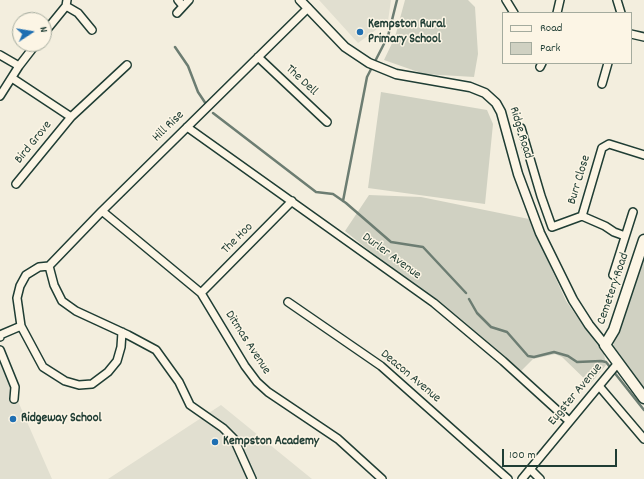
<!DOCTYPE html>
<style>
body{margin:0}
#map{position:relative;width:644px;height:479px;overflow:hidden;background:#f3eede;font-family:Dekko,sans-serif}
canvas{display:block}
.legend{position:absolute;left:502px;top:12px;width:130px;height:52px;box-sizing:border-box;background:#fcf5e5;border:1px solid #a4ab9e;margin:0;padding:5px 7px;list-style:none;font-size:12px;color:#1f3d34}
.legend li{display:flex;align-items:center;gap:8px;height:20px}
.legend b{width:20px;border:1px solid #a4ab9e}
.north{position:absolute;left:12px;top:12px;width:40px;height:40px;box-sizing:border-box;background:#fcf5e5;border:1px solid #a4ab9e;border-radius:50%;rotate:78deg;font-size:11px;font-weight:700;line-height:16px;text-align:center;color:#1f3d34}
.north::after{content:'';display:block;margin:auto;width:14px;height:18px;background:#1f6fb2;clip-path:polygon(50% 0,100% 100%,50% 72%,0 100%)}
.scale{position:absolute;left:502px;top:449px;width:115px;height:18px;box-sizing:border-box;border:2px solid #1f3d34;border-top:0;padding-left:5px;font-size:12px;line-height:14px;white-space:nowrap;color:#1f3d34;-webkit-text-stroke:3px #fcf5e5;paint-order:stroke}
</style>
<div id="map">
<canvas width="644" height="479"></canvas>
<ul class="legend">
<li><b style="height:5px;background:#fcf5e5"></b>Road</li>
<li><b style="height:11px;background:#d0d1c2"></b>Park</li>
</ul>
<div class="north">N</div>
<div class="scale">100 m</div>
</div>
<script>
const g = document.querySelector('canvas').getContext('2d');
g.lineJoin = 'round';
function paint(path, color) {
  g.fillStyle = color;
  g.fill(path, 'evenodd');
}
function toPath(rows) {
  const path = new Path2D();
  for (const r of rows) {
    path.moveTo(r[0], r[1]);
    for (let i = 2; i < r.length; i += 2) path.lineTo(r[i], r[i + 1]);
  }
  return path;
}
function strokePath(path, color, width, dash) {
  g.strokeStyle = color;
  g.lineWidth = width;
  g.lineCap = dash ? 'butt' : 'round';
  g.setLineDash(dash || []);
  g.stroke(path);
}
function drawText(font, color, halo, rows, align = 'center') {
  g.font = font + ' Dekko,sans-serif';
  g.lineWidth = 3;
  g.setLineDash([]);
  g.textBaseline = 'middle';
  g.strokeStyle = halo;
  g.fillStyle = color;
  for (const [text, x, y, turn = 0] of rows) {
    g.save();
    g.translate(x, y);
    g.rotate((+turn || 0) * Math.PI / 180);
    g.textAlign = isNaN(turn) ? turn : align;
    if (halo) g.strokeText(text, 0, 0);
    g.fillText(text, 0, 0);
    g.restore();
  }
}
paint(toPath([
 [319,0,391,0,388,21,358,43],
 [0,360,52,479,0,479],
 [221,405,312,479,108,479]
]), '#e1dfd0');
paint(toPath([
 [405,0,468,0,475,7,478,54,474,77,424,74,384,60,395,37],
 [381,92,487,110,493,124,485,204,368,188],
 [369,195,421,197,529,219,566,301,604,354,606,365,590,384,562,357,555,354,533,359,520,372,345,231],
 [644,248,644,392,623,364,613,346]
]), '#d0d1c2');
strokePath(toPath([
 [175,47,188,66,198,92,206,104],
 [213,113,316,192,333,194,346,203,391,242,423,247,466,293],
 [343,201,367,77,388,36,397,0],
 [469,299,477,313,491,327,507,332,528,356,534,357,554,352,568,356,577,362,601,361,606,362,644,410]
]), '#6c7d72', 2.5);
const minor = toPath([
 [178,0,183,6],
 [506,0,514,13],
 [617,0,621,13],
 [66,6,78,13,92,30],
 [177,13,189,0],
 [557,13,560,0],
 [44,33,66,6,67,0],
 [631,34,644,37],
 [0,55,19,66],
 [258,57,327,122],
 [540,67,542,63],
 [12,78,71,117,16,184],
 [602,84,608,63],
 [0,96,19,66,36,44],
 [71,117,127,65],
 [187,127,434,303,503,361,569,421],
 [521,128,541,196,552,227,582,216],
 [102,211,201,293,245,366,257,382,268,392,338,439,382,479],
 [625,236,614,232,605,226,582,216,602,148,609,144,644,155],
 [49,266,102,211,308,8],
 [613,275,633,212],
 [201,293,292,201],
 [288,302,381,366,508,479],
 [122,332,121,347,117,361,108,372,92,384,79,385,65,381,43,367,21,326,17,298,20,286,26,275,39,267,49,266,54,285,62,301,76,311,128,335,156,350,179,382,190,405,223,428,234,439,252,479],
 [0,337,0,335,21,326],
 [0,350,15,387,14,399],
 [599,386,644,439],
 [530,469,540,479],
 [522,479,618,363]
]);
const tertiary = toPath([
 [300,0,345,47,369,63,396,74,470,87,485,93,496,103,501,112,518,174,540,233,573,300,589,325,605,345]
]);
const secondary = toPath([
 [644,240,614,330,605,345,644,398]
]);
strokePath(minor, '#1f3d34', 10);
strokePath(tertiary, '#1f3d34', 11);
strokePath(secondary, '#1f3d34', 13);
strokePath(minor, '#fcf5e5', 7);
strokePath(tertiary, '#fcf5e5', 8);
strokePath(secondary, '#fcf5e5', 10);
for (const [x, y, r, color] of [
 [360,32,4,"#1f6fb2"],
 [13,419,4,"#1f6fb2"],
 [215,442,4,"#1f6fb2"]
]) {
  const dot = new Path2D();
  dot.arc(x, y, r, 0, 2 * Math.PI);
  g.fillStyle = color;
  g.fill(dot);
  strokePath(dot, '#fcf5e5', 1.5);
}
drawText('bold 13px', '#1f3d34', '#fcf5e5', [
 ["Kempston Rural",368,25],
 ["Primary School",368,40],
 ["Ridgeway School",21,419],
 ["Kempston Academy",223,442]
], 'left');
drawText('13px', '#1f3d34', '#fcf5e5', [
 ["The Dell",301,81,43],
 ["Hill Rise",169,127,-44],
 ["Ridge Road",520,133,73],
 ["Bird Grove",34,143,-51],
 ["Burr Close",580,180,-73],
 ["The Hoo",238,239,-45],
 ["Durler Avenue",391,257,36],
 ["Cemetery Road",614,289,-71],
 ["Ditmas Avenue",247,343,57],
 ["Deacon Avenue",410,377,40],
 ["Eugster Avenue",576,395,-50]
]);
</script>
